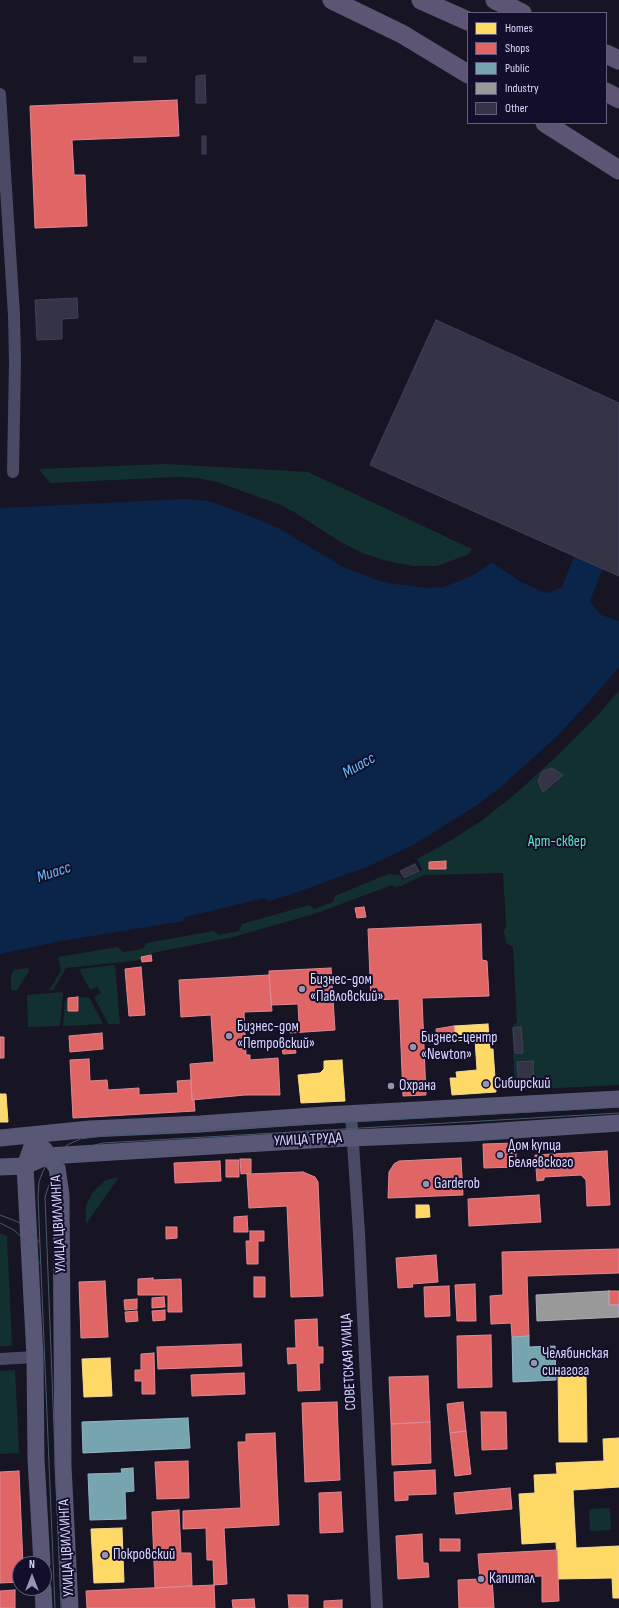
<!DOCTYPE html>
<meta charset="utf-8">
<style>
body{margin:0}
#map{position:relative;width:619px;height:1608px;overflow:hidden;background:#171524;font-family:"Sofia Sans Condensed",sans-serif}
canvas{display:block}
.legend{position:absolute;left:467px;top:12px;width:140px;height:112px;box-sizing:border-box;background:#130f2a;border:1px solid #635f7f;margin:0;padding:5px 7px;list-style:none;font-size:12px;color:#dbd8ff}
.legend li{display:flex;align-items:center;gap:8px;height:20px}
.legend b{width:20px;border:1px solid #635f7f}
.north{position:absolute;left:12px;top:1556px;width:40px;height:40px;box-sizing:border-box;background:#130f2a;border:1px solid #635f7f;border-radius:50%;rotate:0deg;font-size:11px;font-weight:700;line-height:16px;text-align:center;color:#dbd8ff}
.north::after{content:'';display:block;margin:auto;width:14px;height:18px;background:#9694b2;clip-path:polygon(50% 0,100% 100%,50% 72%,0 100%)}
</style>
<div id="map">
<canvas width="619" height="1608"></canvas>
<ul class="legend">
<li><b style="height:11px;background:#ffd966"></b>Homes</li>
<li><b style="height:11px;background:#e06666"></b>Shops</li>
<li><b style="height:11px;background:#76a5af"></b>Public</li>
<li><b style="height:11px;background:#999"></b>Industry</li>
<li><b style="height:11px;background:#353346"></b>Other</li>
</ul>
<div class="north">N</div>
</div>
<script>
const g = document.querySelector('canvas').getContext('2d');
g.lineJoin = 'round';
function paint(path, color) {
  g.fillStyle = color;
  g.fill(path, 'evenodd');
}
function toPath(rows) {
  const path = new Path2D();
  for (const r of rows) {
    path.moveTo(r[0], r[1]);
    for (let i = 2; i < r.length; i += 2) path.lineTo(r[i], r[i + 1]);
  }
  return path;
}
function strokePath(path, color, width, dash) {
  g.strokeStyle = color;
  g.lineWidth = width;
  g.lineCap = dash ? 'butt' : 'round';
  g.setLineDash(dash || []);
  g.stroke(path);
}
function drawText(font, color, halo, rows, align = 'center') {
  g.font = font + ' "Sofia Sans Condensed",sans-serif';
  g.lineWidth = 4;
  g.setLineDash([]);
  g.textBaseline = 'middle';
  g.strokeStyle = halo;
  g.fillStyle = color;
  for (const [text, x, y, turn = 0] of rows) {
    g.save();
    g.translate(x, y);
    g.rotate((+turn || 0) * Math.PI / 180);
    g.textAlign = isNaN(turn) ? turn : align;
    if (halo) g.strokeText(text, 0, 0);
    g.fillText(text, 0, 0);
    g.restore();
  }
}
paint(toPath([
 [166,464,308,472,472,549,467,555,437,566,413,566,387,561,362,553,339,541,294,512,281,505,217,482,197,478,177,477,50,483,39,469],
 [619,690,619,1085,515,1090,512,1027,517,1022,513,947,506,943,504,931,506,926,503,873,424,875,401,886,395,887,392,885,317,913,233,937,152,953,141,960,66,968,53,990,49,990,61,971,58,957,118,947,123,952,143,949,146,943,214,931,219,935,239,931,242,924,309,905,314,909,333,902,335,896,388,874,400,875,403,880,422,870,417,859,443,845,480,822,514,795,555,758,600,713],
 [115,965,120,1024,108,1024,94,997,101,993,97,987,90,990,79,969],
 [28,968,29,971,17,990,11,990,11,975,14,970],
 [63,992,60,1026,28,1027,27,995],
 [89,997,103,1024,63,1026,65,1001,67,1001,68,1011,79,1011,79,998],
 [119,1177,86,1224,86,1205,93,1192,106,1180],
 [0,1233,7,1236,12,1346,0,1346],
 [15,1370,19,1453,0,1454,0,1371],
 [610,1508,611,1530,590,1531,589,1509]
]), '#133030');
paint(toPath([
 [619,444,619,538,601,573,590,601,601,615,619,621,619,667,588,703,557,736,502,786,474,807,413,845,369,866,298,892,269,901,265,898,185,917,184,921,61,941,0,954,0,508,185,499,199,500,212,502,265,522,280,529,345,568,380,581,394,584,427,588,444,587,474,575,492,562,519,581,546,593,554,591,562,587]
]), '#0b244a');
const homes = toPath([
 [488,1024,490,1049,493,1049,496,1092,452,1095,450,1078,457,1078,456,1072,477,1070,475,1039,455,1041,454,1026,488,1024],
 [342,1060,345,1101,301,1103,298,1075,320,1073,324,1069,324,1061,342,1060],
 [0,1094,6,1094,8,1122,0,1122,0,1094],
 [416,1205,429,1205,430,1217,416,1218,416,1205],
 [110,1358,112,1396,84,1397,82,1359,110,1358],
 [558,1373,586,1373,587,1442,559,1442,558,1373],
 [619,1438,619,1487,573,1490,576,1548,619,1546,619,1598,613,1598,612,1578,558,1579,556,1542,522,1544,519,1494,535,1493,534,1475,557,1474,556,1463,604,1461,603,1439,619,1438],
 [122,1528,124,1582,94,1583,91,1529,122,1528]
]);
paint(homes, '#ffd966');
strokePath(homes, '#f4d994', 1);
const shops = toPath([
 [177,100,179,136,72,140,74,175,85,175,87,226,35,228,30,106,177,100],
 [446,861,446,869,429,869,429,862,446,861],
 [364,907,366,917,357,918,355,908,364,907],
 [481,924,482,960,487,961,489,996,422,998,426,1095,403,1096,399,999,371,1000,368,929,481,924],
 [151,955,152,961,142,962,141,957,151,955],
 [141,967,145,1015,129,1016,125,969,141,967],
 [331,968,335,1030,290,1033,289,1025,299,1024,298,1004,271,1005,269,971,331,968],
 [269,975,272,1011,244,1012,246,1055,250,1055,250,1060,278,1058,280,1095,245,1095,192,1100,190,1064,214,1062,211,1015,181,1017,179,980,269,975],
 [78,997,78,1011,68,1011,68,998,78,997],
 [454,1026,455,1040,437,1042,436,1029,454,1026],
 [102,1033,103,1049,70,1052,69,1036,102,1033],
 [0,1037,4,1037,4,1058,0,1058,0,1037],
 [294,1040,296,1053,283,1054,281,1041,294,1040],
 [89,1059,90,1081,107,1080,108,1090,139,1088,139,1095,178,1093,177,1081,191,1080,192,1100,194,1100,195,1111,73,1118,70,1060,89,1059],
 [516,1143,516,1167,484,1168,483,1144,516,1143],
 [607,1151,610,1205,587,1206,586,1180,581,1175,544,1177,544,1180,537,1181,535,1155,607,1151],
 [461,1158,463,1195,388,1198,389,1172,394,1164,399,1161,461,1158],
 [240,1159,251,1159,251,1173,241,1174,240,1159],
 [226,1160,239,1160,239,1177,226,1177,226,1160],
 [220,1161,221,1181,175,1183,174,1163,220,1161],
 [303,1172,315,1177,318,1182,323,1296,291,1297,287,1206,249,1208,247,1174,303,1172],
 [539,1195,541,1222,469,1226,468,1199,539,1195],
 [247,1216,248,1232,234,1232,234,1217,247,1216],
 [166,1227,177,1227,177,1238,166,1239,166,1227],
 [250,1231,264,1231,264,1241,258,1241,258,1264,247,1264,246,1241,250,1241,250,1231],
 [619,1249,619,1273,527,1276,529,1336,512,1337,511,1323,491,1324,490,1296,503,1295,502,1252,619,1249],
 [436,1255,438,1282,412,1284,413,1287,398,1288,396,1258,436,1255],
 [254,1277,265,1277,265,1297,254,1297,254,1277],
 [153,1278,153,1280,181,1279,182,1312,168,1312,168,1295,138,1295,138,1279,153,1278],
 [105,1281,108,1337,81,1338,79,1282,105,1281],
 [475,1284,476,1321,457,1321,455,1285,475,1284],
 [449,1286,450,1316,425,1317,424,1287,449,1286],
 [609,1291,619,1291,619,1305,609,1305,609,1291],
 [164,1297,165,1307,152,1308,152,1298,164,1297],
 [137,1299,137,1309,125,1310,124,1300,137,1299],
 [165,1310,165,1320,153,1321,152,1311,165,1310],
 [137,1311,138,1321,126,1322,125,1312,137,1311],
 [317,1319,318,1347,323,1347,323,1363,319,1363,320,1390,298,1391,297,1363,288,1364,287,1348,296,1348,295,1320,317,1319],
 [491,1335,492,1387,458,1388,457,1336,491,1335],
 [241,1344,242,1366,158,1369,157,1347,241,1344],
 [154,1353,155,1394,142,1394,142,1381,135,1381,135,1370,141,1370,141,1354,154,1353],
 [244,1373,245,1394,192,1396,191,1375,244,1373],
 [428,1376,430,1422,391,1424,389,1377,428,1376],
 [337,1402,340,1480,305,1482,302,1403,337,1402],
 [463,1402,466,1431,450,1433,447,1404,463,1402],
 [481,1412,506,1412,507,1449,482,1450,481,1412],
 [430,1422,431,1463,392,1465,391,1424,430,1422],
 [466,1431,471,1474,455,1476,450,1433,466,1431],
 [275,1433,279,1525,224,1528,227,1584,214,1585,213,1560,207,1560,206,1528,183,1529,183,1511,241,1508,238,1442,246,1442,246,1434,275,1433],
 [188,1461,189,1498,157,1499,155,1462,188,1461],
 [435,1470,436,1494,408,1495,408,1500,395,1501,394,1472,435,1470],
 [19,1471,23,1564,20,1564,20,1582,0,1583,0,1472,19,1471],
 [510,1488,512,1509,456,1514,454,1493,510,1488],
 [341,1492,343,1532,320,1533,319,1493,341,1492],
 [179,1510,181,1553,191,1553,192,1586,155,1588,152,1512,179,1510],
 [422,1534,423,1563,428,1563,429,1577,398,1579,396,1536,422,1534],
 [440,1539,460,1539,460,1551,440,1551,440,1539],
 [557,1550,559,1601,542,1602,542,1576,492,1578,494,1608,459,1608,458,1580,480,1579,478,1554,557,1550],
 [214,1585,215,1608,87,1608,86,1591,214,1585],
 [15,1590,15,1608,0,1608,0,1591,15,1590],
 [288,1595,308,1595,308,1608,289,1608,288,1595],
 [254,1599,255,1608,233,1608,232,1600,254,1599],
 [342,1600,342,1608,324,1608,324,1601,342,1600]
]);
paint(shops, '#e06666');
strokePath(shops, '#de8894', 1);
const public = toPath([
 [529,1336,529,1347,555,1346,556,1380,513,1382,512,1337,529,1336],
 [188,1418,190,1448,83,1453,82,1422,188,1418],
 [133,1468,134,1491,125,1492,126,1519,90,1520,88,1474,122,1473,121,1469,133,1468]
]);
paint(public, '#76a5af');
strokePath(public, '#94b4c7', 1);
const industry = toPath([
 [609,1291,609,1305,619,1305,619,1317,537,1321,536,1295,609,1291]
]);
paint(industry, '#999');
strokePath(industry, '#adacb8', 1);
const building = toPath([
 [134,57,146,57,146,62,134,62,134,57],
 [205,75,206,103,196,103,196,76,205,75],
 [202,136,206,136,206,154,202,154,202,136],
 [77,298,78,318,62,319,62,339,37,340,35,300,77,298],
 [436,320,619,403,619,576,370,465,436,320],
 [552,768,563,775,543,792,538,781,542,772,552,768],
 [415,864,419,871,404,878,400,871,415,864],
 [521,1027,523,1053,515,1053,513,1028,521,1027],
 [533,1061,534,1084,519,1086,517,1062,533,1061]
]);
paint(building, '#353346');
strokePath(building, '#434058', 1);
strokePath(toPath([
 [0,94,14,315,15,361,13,472],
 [351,1114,359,1233,377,1608],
 [0,1359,35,1357]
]), '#4a4a65', 12);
strokePath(toPath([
 [36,1135,25,1166,35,1357,36,1459,42,1564],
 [0,1138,90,1129,200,1124,326,1115,619,1099],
 [44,1149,57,1168,61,1195,63,1466,70,1608],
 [0,1167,25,1166,48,1156,327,1139,471,1133,619,1123],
 [43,1588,44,1608]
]), '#585776', 17);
strokePath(toPath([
 [332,0,402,34,468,74],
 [421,0,468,21],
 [495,0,522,13],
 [606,54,619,60],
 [606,92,619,99],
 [545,123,619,170]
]), '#5e5575', 19);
strokePath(toPath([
 [0,1215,18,1222,29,1229,40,1243],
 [0,1223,14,1230,29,1244,39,1263],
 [55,1608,38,1197,39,1182,43,1171,48,1162,59,1151,69,1144,80,1139,102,1136,619,1107],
 [61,1608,45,1197,52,1176,57,1168,70,1155,82,1148,103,1143,619,1113]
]), '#435b6d', 1);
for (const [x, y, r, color] of [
 [302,989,4,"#9694b2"],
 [229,1036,4,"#9694b2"],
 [413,1047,4,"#9694b2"],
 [486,1084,4,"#9694b2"],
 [391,1086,4,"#9694b2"],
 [500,1155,4,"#9694b2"],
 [426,1184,4,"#9694b2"],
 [534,1363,4,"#9694b2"],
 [105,1555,4,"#9694b2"],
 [481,1579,4,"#9694b2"]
]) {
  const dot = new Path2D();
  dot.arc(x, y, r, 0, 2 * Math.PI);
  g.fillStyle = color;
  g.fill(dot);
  strokePath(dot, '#130f2a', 1.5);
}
drawText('15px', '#5de6bf', '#130f2a', [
 ["Арт-сквер",557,842]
]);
drawText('15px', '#dbd8ff', '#130f2a', [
 ["Бизнес-дом",310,980],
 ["«Павловский»",310,997],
 ["Бизнес-дом",237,1027],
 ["«Петровский»",237,1044],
 ["Бизнес-центр",421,1038],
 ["«Newton»",421,1055],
 ["Сибирский",494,1084],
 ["Охрана",399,1086],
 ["Дом купца",508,1146],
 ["Беляевского",508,1163],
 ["Garderob",434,1184],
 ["Челябинская",542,1354],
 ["синагога",542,1371],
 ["Покровский",113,1555],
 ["Капитал",489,1579]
], 'left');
drawText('15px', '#dbd8ff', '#130f2a', [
 ["УЛИЦА ТРУДА",308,1140,-3],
 ["УЛИЦА ЦВИЛЛИНГА",59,1224,-93],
 ["СОВЕТСКАЯ УЛИЦА",349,1362,-93],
 ["УЛИЦА ЦВИЛЛИНГА",67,1548,-93]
]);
drawText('italic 16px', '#66bdff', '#130f2a', [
 ["Миасс",359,766,-30],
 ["Миасс",54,873,-18]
]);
</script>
